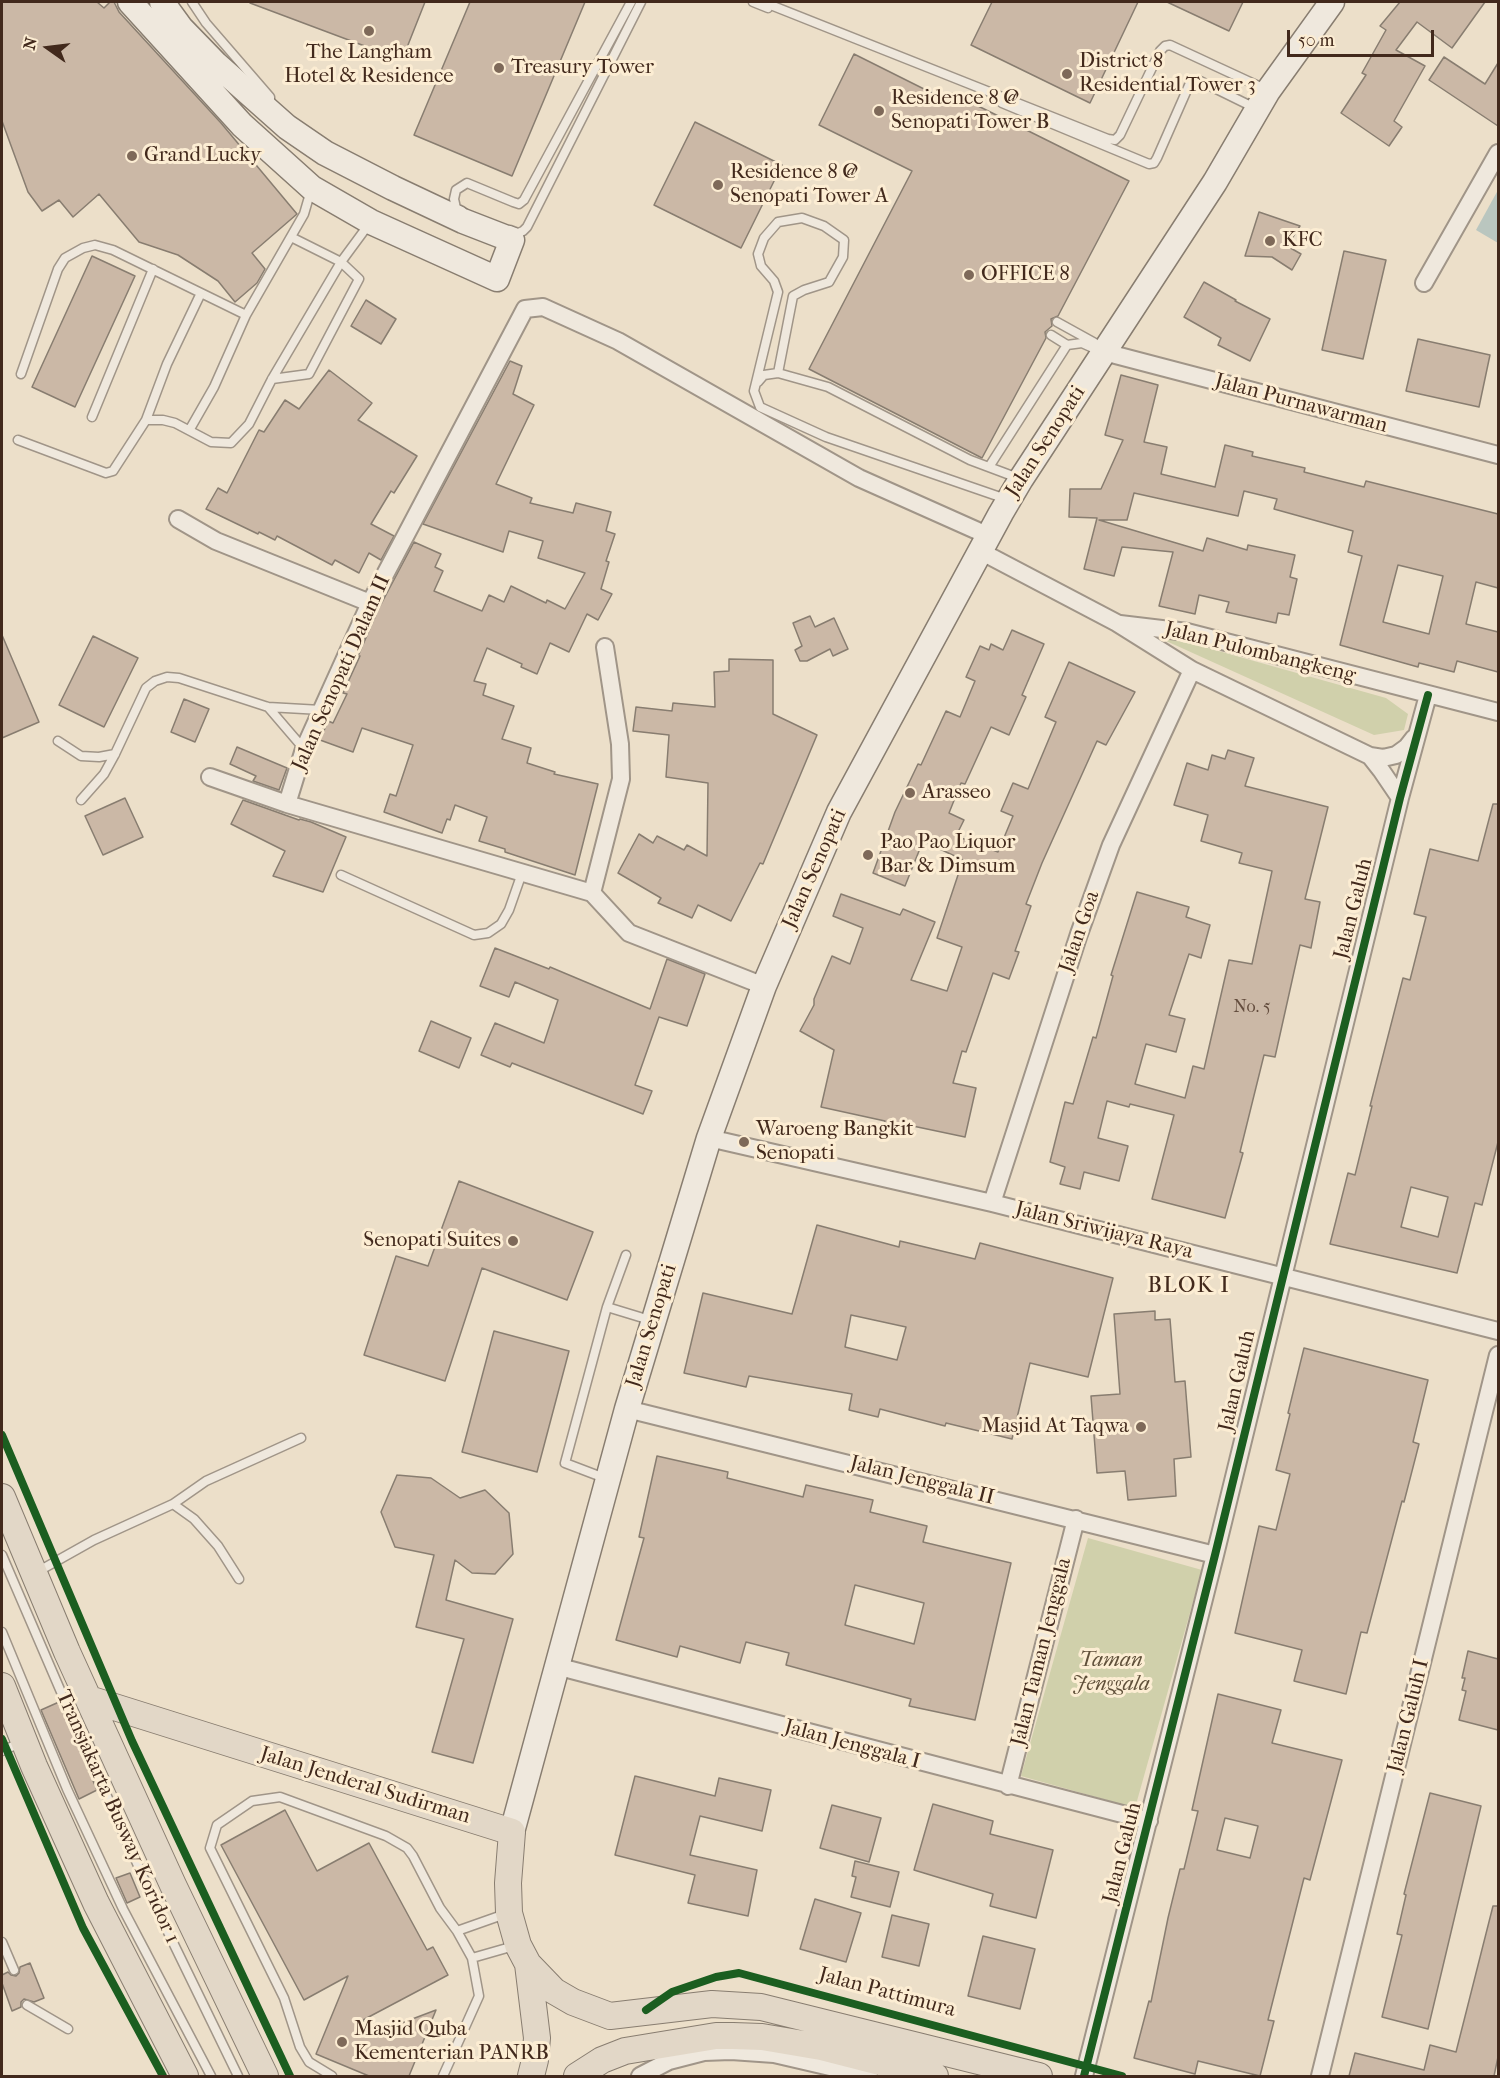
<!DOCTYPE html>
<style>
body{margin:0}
#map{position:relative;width:1500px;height:2078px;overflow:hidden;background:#ecdfc9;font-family:"IM FELL French Canon",serif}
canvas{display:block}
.frame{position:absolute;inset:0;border:3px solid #42291c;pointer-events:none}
.north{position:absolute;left:18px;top:18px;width:60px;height:60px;-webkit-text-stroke:4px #fcedd3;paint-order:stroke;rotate:284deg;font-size:16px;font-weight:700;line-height:24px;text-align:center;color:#42291c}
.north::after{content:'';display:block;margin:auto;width:21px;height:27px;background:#42291c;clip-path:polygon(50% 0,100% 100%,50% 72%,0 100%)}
.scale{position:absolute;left:1287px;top:30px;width:147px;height:27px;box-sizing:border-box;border:3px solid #42291c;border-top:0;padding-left:8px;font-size:18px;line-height:21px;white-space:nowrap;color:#42291c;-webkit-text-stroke:4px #fcedd3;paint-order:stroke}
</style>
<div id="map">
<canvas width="1500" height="2078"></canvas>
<div class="frame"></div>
<div class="north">N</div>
<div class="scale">50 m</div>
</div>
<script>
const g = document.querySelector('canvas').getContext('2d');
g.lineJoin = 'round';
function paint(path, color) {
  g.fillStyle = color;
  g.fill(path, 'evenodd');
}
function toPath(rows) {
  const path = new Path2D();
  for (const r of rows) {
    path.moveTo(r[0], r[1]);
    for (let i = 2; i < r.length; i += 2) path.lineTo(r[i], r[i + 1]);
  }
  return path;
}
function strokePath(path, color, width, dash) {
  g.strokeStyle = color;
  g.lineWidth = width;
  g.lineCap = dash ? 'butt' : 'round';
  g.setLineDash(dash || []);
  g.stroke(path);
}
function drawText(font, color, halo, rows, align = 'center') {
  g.font = font + ' "IM FELL French Canon",serif';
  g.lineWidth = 6;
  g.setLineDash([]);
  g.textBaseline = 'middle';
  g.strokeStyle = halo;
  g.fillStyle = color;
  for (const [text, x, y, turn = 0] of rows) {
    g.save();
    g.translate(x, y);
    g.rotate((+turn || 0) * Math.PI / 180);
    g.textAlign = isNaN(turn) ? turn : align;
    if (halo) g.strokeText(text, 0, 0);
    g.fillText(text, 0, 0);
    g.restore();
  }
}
paint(toPath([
 [1165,636,1386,698,1408,714,1404,730,1374,735,1164,640],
 [1088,1538,1202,1570,1135,1808,1021,1776]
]), '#d0d0ab');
paint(toPath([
 [1498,190,1498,243,1476,230]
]), '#bac6bf');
const building = toPath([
 [2,2,97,2,104,8,110,2,114,2,119,12,221,123,297,214,252,253,265,269,257,283,235,302,218,281,178,255,139,242,99,194,73,217,59,200,42,211,28,192,2,121,2,2],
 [250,2,425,2,402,60,250,3,250,2],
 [470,2,585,2,512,176,414,135,470,2],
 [992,2,1138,2,1090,103,971,45,992,2],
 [1167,2,1243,2,1229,31,1167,2],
 [1400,2,1485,2,1452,48,1417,22,1396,50,1425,66,1394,121,1402,127,1389,146,1341,113,1366,75,1362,73,1386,30,1380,26,1400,2],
 [854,54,948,101,952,93,1129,181,1058,316,1051,319,1052,326,1045,332,1046,338,982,458,809,369,912,171,819,125,854,54],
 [1444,57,1485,84,1498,63,1498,126,1429,80,1444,57],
 [695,122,782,165,741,248,654,205,695,122],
 [1259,212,1300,226,1287,246,1301,254,1292,270,1272,257,1245,256,1259,212],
 [1344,251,1386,260,1363,359,1322,350,1344,251],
 [92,256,135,276,75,407,32,387,92,256],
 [1204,282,1236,300,1235,301,1270,319,1250,361,1218,345,1221,338,1184,317,1204,282],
 [366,300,396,319,381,344,351,326,366,300],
 [1418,339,1490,355,1479,407,1406,391,1418,339],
 [510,361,522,366,513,394,534,405,496,484,532,498,530,503,573,513,576,503,611,512,606,531,615,534,606,561,609,562,601,589,612,594,598,620,587,614,569,652,550,643,537,674,521,667,522,664,487,648,474,681,486,684,483,695,514,706,502,739,531,748,527,763,555,772,554,774,598,784,575,875,505,852,505,849,479,841,487,817,455,805,450,820,447,819,442,833,384,812,390,794,396,796,413,745,362,728,353,752,320,740,328,721,333,723,347,694,343,693,360,656,358,656,379,608,414,542,441,554,435,567,443,571,434,591,482,611,489,595,504,602,511,586,546,603,547,600,565,609,585,573,538,558,543,541,509,531,503,552,423,524,510,361],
 [329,370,372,403,358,420,417,456,394,493,391,491,371,524,394,536,381,560,369,553,359,573,335,560,332,565,277,536,275,540,259,532,258,534,206,509,218,488,227,493,259,430,264,432,285,400,299,409,329,370],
 [1121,375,1158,385,1144,442,1167,447,1161,474,1215,487,1225,445,1253,452,1252,456,1305,468,1304,472,1364,487,1366,481,1498,514,1498,588,1476,582,1466,624,1498,632,1498,672,1457,661,1454,672,1419,663,1418,667,1340,645,1362,556,1348,552,1353,531,1274,509,1277,499,1244,491,1238,516,1134,493,1127,520,1099,520,1203,551,1207,538,1247,550,1248,545,1295,555,1290,577,1297,579,1289,615,1278,613,1276,623,1226,612,1229,602,1199,595,1195,614,1159,606,1173,552,1122,547,1114,576,1084,569,1097,518,1069,517,1070,489,1101,489,1123,440,1105,435,1121,375],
 [1398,565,1443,576,1429,634,1383,622,1398,565],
 [810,616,815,627,834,618,848,649,833,656,830,649,807,661,800,661,795,650,802,646,793,623,810,616],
 [1012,630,1044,644,1022,695,1026,697,1009,735,991,727,965,784,961,783,949,813,964,820,956,836,998,852,1013,816,1001,811,1013,783,1028,789,1056,722,1045,717,1069,662,1135,692,1106,745,1097,741,1042,863,1026,904,1031,906,1015,951,1019,952,1009,979,993,973,966,1052,962,1051,953,1083,976,1088,965,1137,908,1125,907,1129,884,1124,885,1121,821,1107,834,1050,800,1031,814,1005,814,999,832,956,850,964,863,928,833,916,841,894,900,915,903,909,935,922,911,980,947,991,962,947,937,938,963,860,923,841,905,886,873,873,895,812,918,764,921,765,946,711,960,717,975,681,966,677,980,646,989,650,991,644,1003,650,1012,630],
 [2,635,39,722,2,738,2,635],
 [93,636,138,658,104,727,59,705,93,636],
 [729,659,773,660,773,714,817,735,763,864,760,863,731,921,698,905,692,918,658,903,661,898,618,873,639,834,653,843,657,836,684,850,687,845,707,856,708,783,666,777,669,735,633,731,636,707,672,711,673,703,715,707,714,672,729,671,729,659],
 [184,699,209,709,195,742,171,732,184,699],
 [237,747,287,768,279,790,253,781,256,776,230,764,237,747],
 [1228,750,1254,758,1245,786,1328,807,1305,899,1320,902,1311,948,1300,945,1275,1057,1264,1055,1240,1152,1243,1153,1225,1218,1152,1199,1174,1115,1130,1104,1129,1107,1107,1101,1098,1138,1128,1146,1119,1181,1084,1172,1080,1189,1060,1184,1065,1167,1050,1162,1065,1102,1073,1104,1093,1037,1096,1038,1113,976,1111,975,1137,892,1189,907,1186,917,1210,925,1201,958,1189,954,1169,1015,1185,1019,1176,1052,1146,1044,1135,1084,1185,1098,1193,1066,1204,1069,1229,960,1252,964,1272,871,1239,863,1242,853,1201,841,1208,815,1174,805,1187,763,1208,770,1212,755,1225,759,1228,750],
 [125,798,143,837,103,855,85,816,125,798],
 [243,800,299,820,300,819,311,822,346,837,323,892,273,876,285,851,231,824,243,800],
 [1493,804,1498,804,1498,1142,1482,1205,1475,1203,1457,1273,1330,1244,1348,1173,1355,1175,1372,1106,1370,1106,1403,978,1410,980,1426,917,1414,914,1430,849,1478,861,1493,804],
 [1411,1187,1448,1197,1438,1237,1401,1227,1411,1187],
 [495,948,549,969,550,967,650,1009,667,959,705,974,687,1026,659,1017,635,1085,652,1091,643,1114,512,1063,510,1067,481,1055,495,1023,544,1043,558,1000,515,982,509,997,480,986,495,948],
 [431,1021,471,1038,459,1068,419,1051,431,1021],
 [459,1181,593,1232,567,1300,482,1268,445,1381,364,1355,396,1256,428,1266,459,1181],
 [817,1225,899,1247,900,1241,975,1259,980,1243,1113,1278,1088,1377,1030,1363,1012,1439,946,1423,945,1426,880,1409,878,1417,849,1410,852,1394,749,1376,746,1387,684,1373,703,1293,792,1314,817,1225],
 [851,1315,906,1327,897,1360,845,1347,851,1315],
 [1155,1311,1155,1320,1170,1319,1175,1382,1185,1381,1191,1457,1174,1459,1176,1496,1128,1500,1125,1471,1097,1473,1091,1396,1120,1394,1114,1314,1155,1311],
 [494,1331,569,1351,537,1472,462,1452,494,1331],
 [1304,1348,1428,1380,1413,1442,1419,1444,1404,1502,1402,1501,1367,1633,1361,1632,1346,1694,1294,1681,1302,1650,1235,1633,1259,1526,1276,1530,1290,1474,1276,1470,1290,1414,1288,1413,1304,1348],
 [657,1456,728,1472,727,1478,803,1497,806,1485,873,1500,870,1512,927,1526,923,1542,1011,1563,975,1720,909,1706,911,1699,786,1665,789,1653,746,1642,740,1663,680,1646,677,1657,616,1640,644,1538,639,1537,657,1456],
 [855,1585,924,1603,914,1644,845,1625,855,1585],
 [397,1475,431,1478,460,1498,485,1490,509,1513,513,1554,495,1574,472,1573,455,1560,446,1600,513,1619,473,1763,432,1752,464,1639,416,1627,434,1555,395,1547,381,1512,397,1475],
 [1468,1651,1498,1659,1498,1730,1459,1720,1466,1691,1462,1690,1465,1678,1462,1678,1468,1651],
 [1218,1694,1281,1710,1272,1743,1342,1760,1310,1880,1304,1878,1268,2020,1274,2021,1260,2076,1198,2061,1195,2074,1134,2058,1149,2001,1151,2002,1168,1918,1180,1869,1184,1869,1198,1811,1192,1810,1218,1694],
 [1225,1818,1258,1826,1250,1858,1217,1850,1225,1818],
 [59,1702,97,1790,79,1799,41,1710,59,1702],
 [635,1776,715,1796,719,1778,771,1790,762,1831,700,1816,690,1855,757,1870,748,1916,688,1903,695,1875,615,1855,635,1776],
 [1430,1793,1481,1806,1428,2029,1382,2017,1402,1935,1397,1934,1406,1895,1404,1894,1430,1793],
 [933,1804,993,1821,990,1834,1053,1850,1036,1918,990,1906,993,1894,914,1870,933,1804],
 [832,1805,881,1818,869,1862,820,1848,832,1805],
 [285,1810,317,1871,369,1843,427,1950,433,1947,448,1975,363,2020,370,2035,436,2010,409,2076,369,2076,316,2054,348,1976,304,2000,221,1845,285,1810],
 [855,1861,899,1872,890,1907,851,1897,856,1877,852,1876,855,1861],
 [130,1873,140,1897,127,1903,116,1878,130,1873],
 [815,1899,861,1913,846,1962,800,1949,815,1899],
 [1493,1906,1498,1906,1498,2057,1494,2076,1349,2076,1355,2053,1424,2070,1430,2045,1456,2052,1493,1906],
 [892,1915,929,1924,919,1966,882,1957,892,1915],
 [983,1936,1035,1949,1020,2009,968,1996,983,1936],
 [30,1963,44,1998,34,2002,24,1999,21,2002,21,2007,12,2011,2,1983,2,1975,8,1972,11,1975,16,1976,19,1973,20,1967,30,1963]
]);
paint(building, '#cbb8a6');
strokePath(building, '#887d70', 1.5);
const service = toPath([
 [192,2,206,23,270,97,270,100],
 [753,2,768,8],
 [763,2,1108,139,1115,140,1120,135,1160,51,1165,46,1170,45,1265,89],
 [1002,103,1149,164,1154,163,1157,158,1190,83,1195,80,1200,81,1255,108],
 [462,211,456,208,454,199,456,190,467,183,513,202,519,204,524,200,631,2],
 [510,230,518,233,523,231,527,227,641,2],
 [1057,322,1095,343],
 [1051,335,1067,345],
 [778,373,793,296,804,290,829,282,843,257,844,240,824,226,802,218,778,222,764,238,758,254,761,266,774,281,778,292,754,391,760,407,826,437,1006,499],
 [21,374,58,269,65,258,83,248,95,245,113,250,246,315],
 [272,379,309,374,359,279,341,262,291,237],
 [758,382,764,375,778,373,828,387,970,460,1018,478],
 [92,417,153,269],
 [146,420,167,364,201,293],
 [190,429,214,387,246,315,304,214,311,190],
 [18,440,106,473,113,471,146,420,163,420,175,423,211,442,231,443,249,424,272,379,341,262,369,224],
 [989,467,1067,345,1082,343,1102,352],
 [268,707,304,749],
 [58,741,81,756,99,757,115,754],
 [81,800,104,774,115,754,146,688,155,681,167,677,179,678,268,707,321,710],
 [341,875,474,935,488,933,501,924,509,910,522,873],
 [607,1307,626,1255],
 [607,1479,565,1463,607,1307,653,1321],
 [173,1504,194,1519,218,1546,239,1579],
 [2,1555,80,1736,166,1928,238,2076],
 [37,1572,94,1540,173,1504,206,1481,301,1438],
 [2,1632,67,1789,123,1909,211,2076],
 [2,1751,20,1743],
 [457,1931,508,1913],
 [2,1942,14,1970],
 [472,1958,514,1946],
 [27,2005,68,2029],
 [332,2076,309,2062,300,2047,284,1998,210,1848,217,1825,252,1801,280,1797,386,1836,407,1848,413,1856,440,1908,457,1931,472,1958,479,1996,443,2076]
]);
const minor = toPath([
 [1424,283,1498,153],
 [1104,352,1498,455],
 [178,519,216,541,370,603],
 [980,551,1117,623,1192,670,1370,756,1381,770,1400,798],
 [1120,624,1187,632,1498,712],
 [1370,756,1383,758,1396,755,1407,747,1414,738],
 [210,777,287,804,592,893,629,933,764,986],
 [287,804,304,749,370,603,525,309,543,307,618,341,859,478,989,536],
 [592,893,621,779,620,744,605,647],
 [709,1138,992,1203,1498,1331],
 [992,1203,1079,934,1111,845,1192,670],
 [627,1409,1215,1555],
 [556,1666,1149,1821],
 [1008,1786,1076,1519],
 [640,2076,669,2061,704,2052,731,2051,774,2054,869,2076],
 [1084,2076,1215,1555,1400,798,1428,695],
 [1320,2076,1498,1355]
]);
const secondary = toPath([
 [130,2,242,125,312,188,371,222,497,279,512,240,463,221,393,188,325,153,287,127,216,64,181,28,162,2],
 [512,1832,627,1409,709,1138,764,986,839,812,1001,513,1021,479,1215,182,1268,91,1332,2]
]);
const primary = toPath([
 [2,1497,67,1652,173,1885,265,2076],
 [2,1686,34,1766,96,1903,185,2076],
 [89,1699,512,1832,508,1883,509,1913,518,1945,528,1964,554,1991,573,2002,610,2016,712,2004,761,2007,1039,2076],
 [528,1964,537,2038,535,2060,531,2076],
 [577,2076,602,2060,625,2051,716,2036,733,2036,762,2037,821,2047,935,2076]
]);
strokePath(service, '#a09588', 11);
strokePath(minor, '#a09588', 20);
strokePath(secondary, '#887d70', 27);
strokePath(primary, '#887d70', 28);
strokePath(service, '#efe8dd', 8);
strokePath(minor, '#efe8dd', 16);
strokePath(secondary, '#efe8dd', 24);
strokePath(primary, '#e2d7c7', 26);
strokePath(toPath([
 [2,1435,132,1741,290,2076],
 [2,1739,83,1928,163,2076],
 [646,2010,672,1992,716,1977,739,1973,1122,2076],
 [1084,2076,1215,1555,1400,798,1428,695]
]), '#1b5e20', 8);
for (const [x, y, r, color] of [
 [369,31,6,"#7e6959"],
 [499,68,6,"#7e6959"],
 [1067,74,6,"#7e6959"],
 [879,111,6,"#7e6959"],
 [132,156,6,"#7e6959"],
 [718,185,6,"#7e6959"],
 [1270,241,6,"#7e6959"],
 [969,275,6,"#7e6959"],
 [910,793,6,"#7e6959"],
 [868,855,6,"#7e6959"],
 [744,1142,6,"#7e6959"],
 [513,1241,6,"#7e6959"],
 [1141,1427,6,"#7e6959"],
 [342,2042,6,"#7e6959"]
]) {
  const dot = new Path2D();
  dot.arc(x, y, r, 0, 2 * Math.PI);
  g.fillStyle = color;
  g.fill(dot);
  strokePath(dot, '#fcedd3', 2);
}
drawText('18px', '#644d3e', null, [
 ["No. 5",1252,1008]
]);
drawText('21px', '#42291c', '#fcedd3', [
 ["The Langham",369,53,"center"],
 ["Hotel & Residence",369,77,"center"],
 ["District 8",1079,62],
 ["Residential Tower 3",1079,86],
 ["Treasury Tower",511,68],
 ["Residence 8 @",891,99],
 ["Senopati Tower B",891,123],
 ["Grand Lucky",144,156],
 ["Residence 8 @",730,173],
 ["Senopati Tower A",730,197],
 ["KFC",1282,241],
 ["OFFICE 8",981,275],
 ["Arasseo",922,793],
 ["Pao Pao Liquor",880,843],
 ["Bar & Dimsum",880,867],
 ["Waroeng Bangkit",756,1130],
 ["Senopati",756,1154],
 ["Senopati Suites",501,1241,"right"],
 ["Masjid At Taqwa",1129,1427,"right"],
 ["Masjid Quba",354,2030],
 ["Kementerian PANRB",354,2054]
], 'left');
drawText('21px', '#42291c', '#fcedd3', [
 ["Jalan Purnawarman",1301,404,15],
 ["Jalan Senopati",1046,442,-57],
 ["Jalan Pulombangkeng",1260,653,14],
 ["Jalan Senopati Dalam II",342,673,-66],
 ["Jalan Senopati",815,869,-66],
 ["Jalan Galuh",1354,909,-76],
 ["Jalan Goa",1080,932,-71],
 ["Jalan Sriwijaya Raya",1104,1231,14],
 ["Jalan Senopati",652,1326,-73],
 ["Jalan Galuh",1238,1381,-77],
 ["Jalan Jenggala II",922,1481,14],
 ["Jalan Taman Jenggala",1042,1652,-76],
 ["Jalan Galuh I",1409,1716,-76],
 ["Jalan Jenggala I",852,1745,15],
 ["Jalan Jenderal Sudirman",365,1786,17],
 ["Transjakarta Busway Koridor 1",117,1817,66],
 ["Jalan Galuh",1123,1853,-76],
 ["Jalan Pattimura",887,1993,15]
]);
drawText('italic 21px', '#60503a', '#fcedd3', [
 ["Taman",1111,1661],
 ["Jenggala",1111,1685]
]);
g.letterSpacing = '1.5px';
drawText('22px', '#42291c', '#fcedd3', [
 ["BLOK I",1189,1287]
]);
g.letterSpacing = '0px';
</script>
